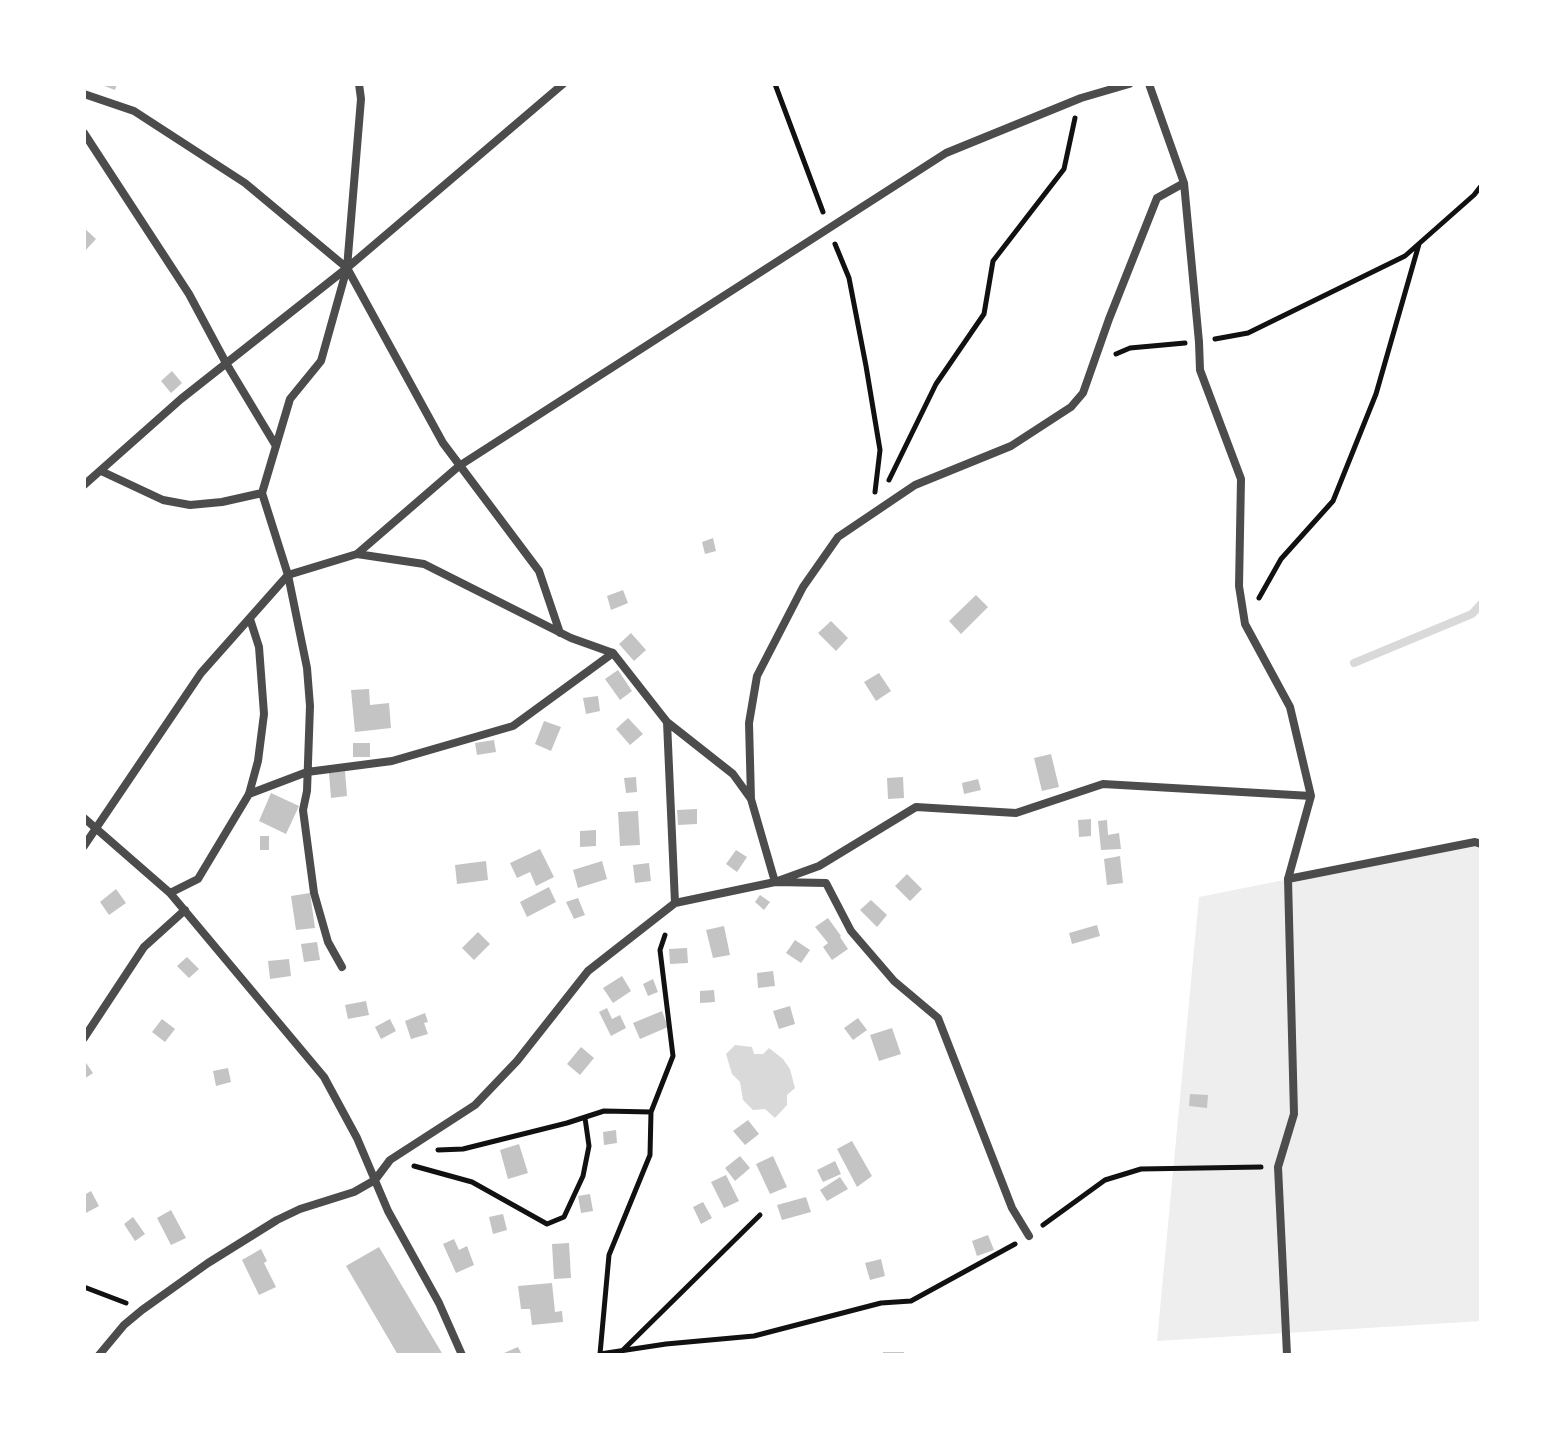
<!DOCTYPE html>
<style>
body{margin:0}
#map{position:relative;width:1565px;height:1439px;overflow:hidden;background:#fff;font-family:"Zilla Slab",serif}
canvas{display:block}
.frame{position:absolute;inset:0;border:86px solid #fff;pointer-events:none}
</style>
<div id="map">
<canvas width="1565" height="1439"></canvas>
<div class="frame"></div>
</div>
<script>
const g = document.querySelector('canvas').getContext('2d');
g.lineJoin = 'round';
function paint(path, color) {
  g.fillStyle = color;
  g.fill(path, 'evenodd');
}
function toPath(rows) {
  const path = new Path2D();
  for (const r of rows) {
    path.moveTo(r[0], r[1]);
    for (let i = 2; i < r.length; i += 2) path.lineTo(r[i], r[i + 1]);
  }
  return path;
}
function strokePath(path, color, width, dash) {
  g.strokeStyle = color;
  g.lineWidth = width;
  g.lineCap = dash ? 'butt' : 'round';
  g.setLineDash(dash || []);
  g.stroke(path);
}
paint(toPath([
 [1475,842,1481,844,1481,1321,1157,1341,1199,897]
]), '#eee');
paint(toPath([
 [735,1045,752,1047,754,1054,763,1054,769,1048,783,1059,790,1069,795,1088,787,1095,787,1105,775,1118,765,1109,753,1110,743,1100,740,1082,732,1074,726,1054]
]), '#d9d9d9');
strokePath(toPath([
 [1354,663,1472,614,1481,604]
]), '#d9d9d9', 8);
paint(toPath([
 [99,84,117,84,115,90],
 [84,228,96,239,84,252],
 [172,371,182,383,171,393,161,381],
 [713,538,716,551,705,554,702,542],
 [623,590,628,603,611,610,607,596],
 [976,595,988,607,961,634,949,621],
 [831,621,848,638,836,651,818,633],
 [631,633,646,650,634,661,619,644],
 [618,670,632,691,620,700,605,679],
 [879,673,891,691,876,701,864,682],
 [369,689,370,705,389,703,391,728,355,732,351,690],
 [598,696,600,711,586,714,583,698],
 [628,718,643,734,630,745,616,729],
 [544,721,561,727,551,751,535,744],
 [494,740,496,752,477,755,475,743],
 [353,743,370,743,370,757,353,757],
 [1051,754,1059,787,1042,791,1034,758],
 [345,771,347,796,331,798,329,773],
 [636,777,637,792,626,793,624,778],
 [903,777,904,798,888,799,887,778],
 [978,779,981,790,964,794,962,783],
 [271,793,299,806,286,834,259,821],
 [697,809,697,824,678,825,677,810],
 [638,811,640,845,620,846,618,812],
 [1091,819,1091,836,1079,837,1078,820],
 [1107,820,1108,835,1119,833,1121,849,1101,850,1098,821],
 [596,830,596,846,580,847,580,831],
 [260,836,269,836,269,850,260,850],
 [540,849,554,877,536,886,530,872,517,878,510,863],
 [736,850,747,857,737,872,726,864],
 [1120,856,1123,883,1107,885,1104,859],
 [486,861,488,880,457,884,455,865],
 [602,861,607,879,578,888,573,870],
 [649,863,651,881,635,883,633,865],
 [907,874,922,889,910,901,895,886],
 [549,887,556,902,527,917,520,902],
 [116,889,126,903,109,915,100,902],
 [310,893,315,928,296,930,291,896],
 [760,895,770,902,764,910,755,902],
 [578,898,585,915,574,919,566,902],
 [871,900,887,915,877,927,860,910],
 [828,918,841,936,840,937,848,949,832,960,823,947,828,943,815,927],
 [1097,925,1100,936,1072,944,1069,933],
 [724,926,730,955,713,958,706,930],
 [478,932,490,944,474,960,462,948],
 [795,940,810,950,801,963,786,953],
 [317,942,320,960,304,962,301,944],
 [687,948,688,963,670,964,669,949],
 [187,957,199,969,189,978,177,966],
 [289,959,291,976,270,979,268,961],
 [773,971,775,986,758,988,757,973],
 [622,976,631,991,613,1003,603,988],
 [653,979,658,992,648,996,643,984],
 [714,990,715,1002,700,1003,700,991],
 [366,1001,369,1015,348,1019,345,1005],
 [790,1006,795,1024,779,1029,773,1011],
 [607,1008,612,1019,620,1015,626,1028,611,1036,599,1012],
 [662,1011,668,1027,640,1039,633,1023],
 [425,1013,428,1022,424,1023,428,1034,411,1039,405,1021],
 [858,1018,867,1030,853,1040,844,1028],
 [162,1019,175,1029,165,1042,152,1032],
 [390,1019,396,1031,381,1039,375,1027],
 [892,1028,901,1054,879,1061,870,1035],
 [581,1047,594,1058,580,1075,567,1064],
 [84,1060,93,1073,84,1079],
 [228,1068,231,1082,216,1086,213,1071],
 [1190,1094,1208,1095,1207,1108,1189,1106],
 [748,1120,759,1134,745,1145,733,1131],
 [616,1130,617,1143,604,1145,603,1132],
 [852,1141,872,1176,857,1187,837,1149],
 [519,1144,528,1173,508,1179,500,1150],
 [740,1156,750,1168,735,1181,725,1168],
 [773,1156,787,1187,770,1194,756,1164],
 [835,1161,841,1174,823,1182,817,1170],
 [726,1175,739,1201,724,1208,711,1182],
 [840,1177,848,1189,827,1201,820,1190],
 [91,1191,99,1206,84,1214,84,1195],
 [590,1194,593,1211,581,1213,578,1196],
 [806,1197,811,1212,782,1220,777,1205],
 [703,1202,712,1218,701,1224,693,1207],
 [171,1210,186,1238,171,1245,157,1218],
 [503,1214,507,1230,493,1234,489,1217],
 [133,1217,145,1234,135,1241,124,1224],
 [988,1235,994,1250,977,1256,972,1241],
 [454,1239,459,1250,467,1246,474,1265,456,1273,443,1244],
 [569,1243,571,1278,554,1279,552,1244],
 [379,1247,443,1355,398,1355,346,1266],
 [261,1249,267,1261,264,1263,276,1287,259,1295,242,1260],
 [881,1259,885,1276,870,1280,865,1263],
 [552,1283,555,1312,562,1311,563,1322,532,1325,530,1309,521,1309,518,1286],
 [518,1347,522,1355,505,1355,504,1353],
 [883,1352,904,1352,904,1355,883,1355]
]), '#c4c4c4');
strokePath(toPath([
 [775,84,823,212],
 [835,244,849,278,866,366,880,450,875,492],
 [1215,339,1248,333,1405,256,1474,195,1481,186],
 [1116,354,1130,348,1185,343],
 [889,480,936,384,984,314,993,261,1064,169,1075,118],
 [1259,598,1281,559,1333,501,1376,394,1419,244],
 [438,1150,463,1149,567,1123,604,1111,651,1112],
 [414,1166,472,1182,547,1224,564,1217,583,1176,589,1146,585,1118],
 [1043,1225,1105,1180,1141,1169,1261,1167],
 [84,1287,126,1303],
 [623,1350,760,1215],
 [600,1354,666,1344,754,1336,881,1303,911,1301,1015,1244],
 [600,1354,609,1255,650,1155,651,1112,673,1056,660,950,665,935]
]), '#111', 5);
strokePath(toPath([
 [1149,84,1184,183,1199,342,1200,370,1241,479,1239,586,1245,624,1290,707,1311,796,1288,879,1294,1114,1278,1167,1287,1355],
 [84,94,134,111,245,183,347,268,443,443,539,571,560,633],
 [84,133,189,294,226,363,276,446],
 [101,471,163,500,190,505,222,502,262,493],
 [84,485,181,399,347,268,563,84],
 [357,554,424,564,571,638,613,653,667,722,733,774,751,799,775,882,826,883,851,931,894,981,938,1018,1012,1208,1029,1236],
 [667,722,675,903],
 [249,794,307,772,392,761,513,726,613,653],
 [751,799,749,723,757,676,803,587,838,537,915,485,1011,446,1071,407,1083,393,1109,319,1157,198,1184,183],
 [84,818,170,893,324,1077,357,1138,388,1211,439,1303,462,1355],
 [84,846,201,673,288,575,357,554,459,466,946,153,1081,98,1129,84],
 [1288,879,1475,842,1481,844],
 [170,893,198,879,249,794,258,761,264,714,259,647,250,619],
 [342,967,328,942,314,893,303,810,307,791,310,706,307,668,288,575,262,493,290,399,321,361,347,268,361,99,359,84],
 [84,1038,144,947,185,910],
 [99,1355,124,1325,142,1310,208,1263,277,1220,300,1209,354,1192,375,1180,390,1160,475,1105,517,1061,588,971,675,903,775,882,819,866,916,807,1016,813,1103,784,1311,796]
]), '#4c4c4c', 8);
</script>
